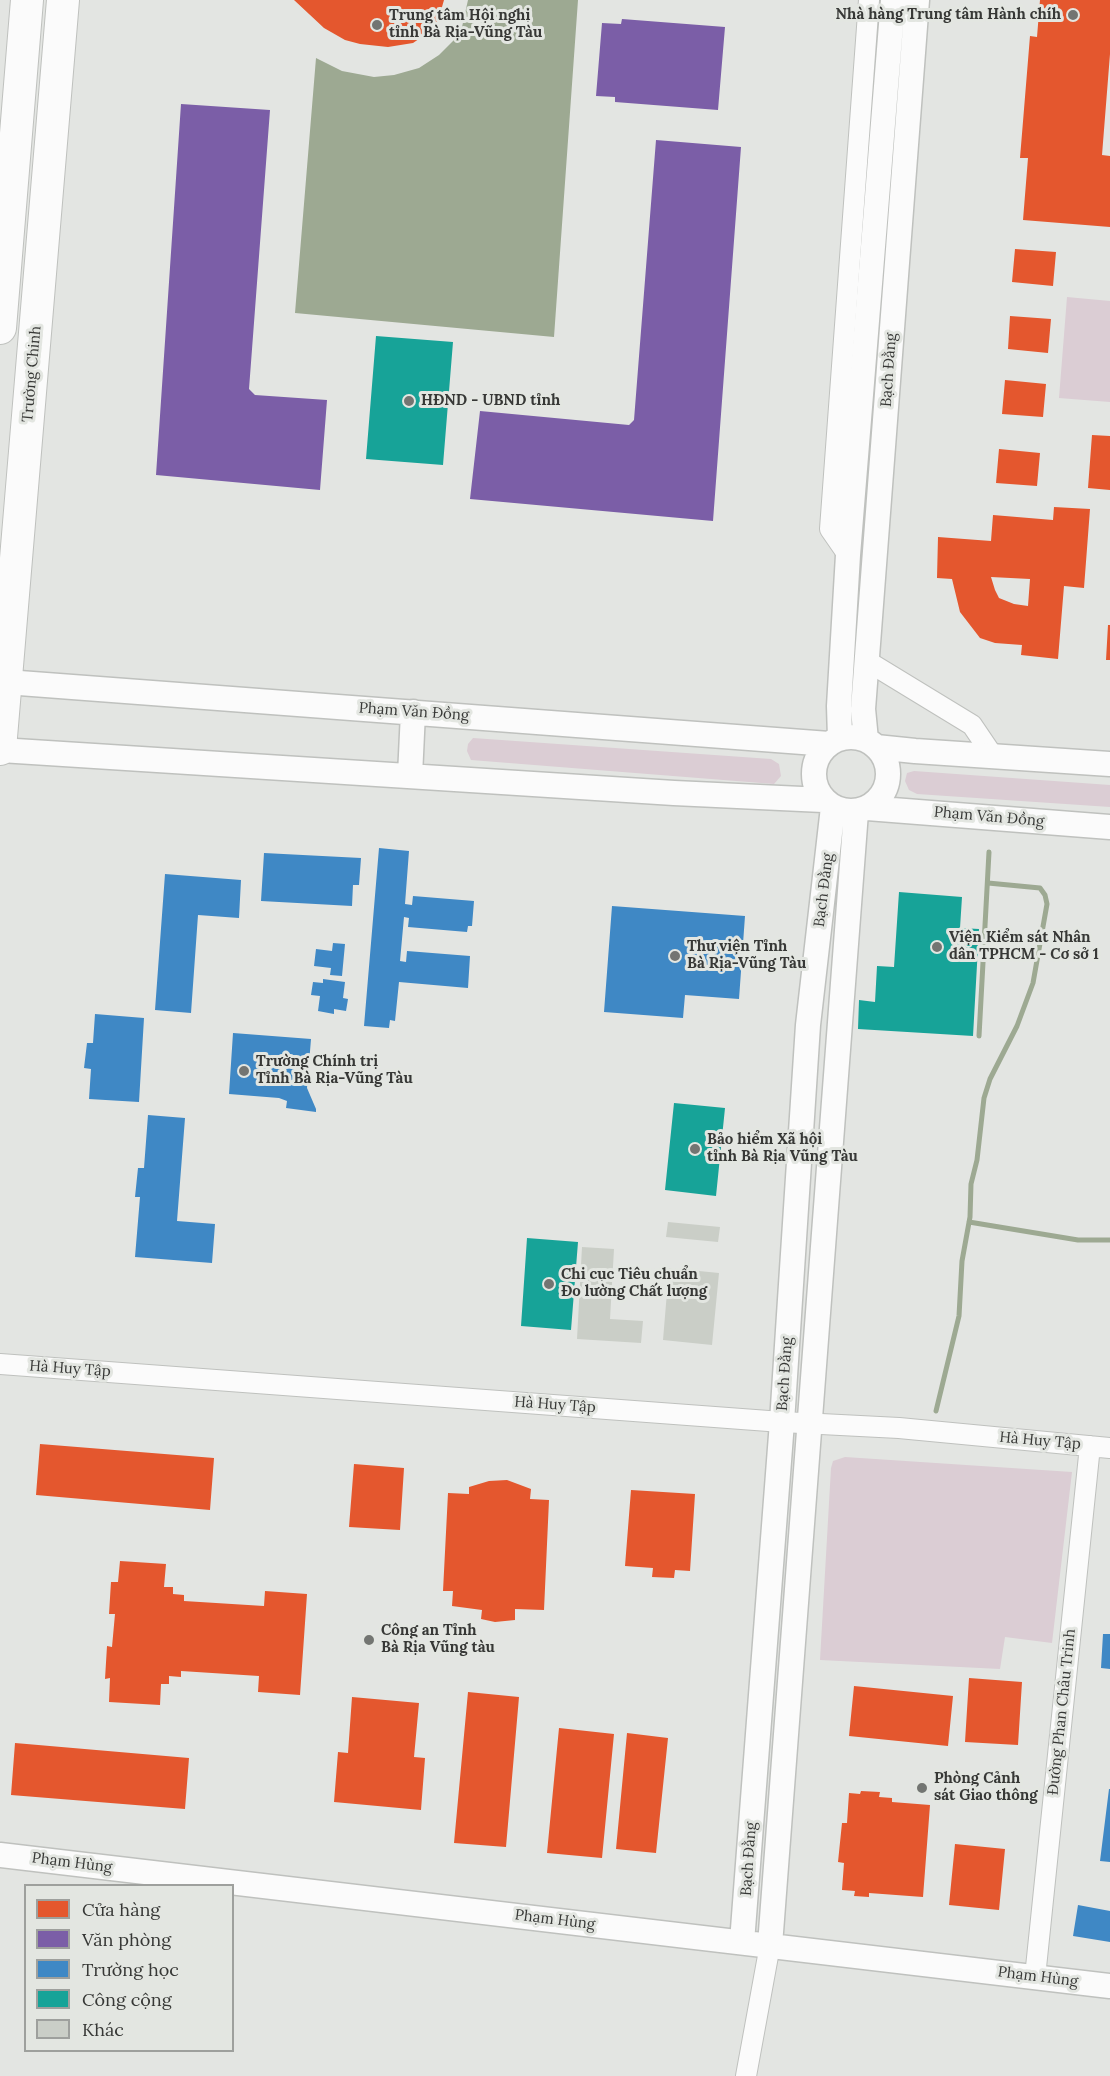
<!DOCTYPE html>
<meta charset="utf-8">
<style>
body{margin:0}
#map{position:relative;width:1110px;height:2076px;overflow:hidden;background:#e3e5e2;font-family:Lora,serif}
canvas{display:block}
.legend{position:absolute;left:24px;top:1884px;width:210px;height:168px;box-sizing:border-box;background:#e3e6e1;border:2px solid #9ea09d;margin:0;padding:8px 10px;list-style:none;font-size:18px;color:#373836}
.legend li{display:flex;align-items:center;gap:12px;height:30px}
.legend b{width:30px;border:2px solid #9ea09d}
</style>
<div id="map">
<canvas width="1110" height="2076"></canvas>
<ul class="legend">
<li><b style="height:16px;background:#e4572e"></b>Cửa hàng</li>
<li><b style="height:16px;background:#7b5ea7"></b>Văn phòng</li>
<li><b style="height:16px;background:#3f88c5"></b>Trường học</li>
<li><b style="height:16px;background:#17a398"></b>Công cộng</li>
<li><b style="height:16px;background:#cacec7"></b>Khác</li>
</ul>
</div>
<script>
const g = document.querySelector('canvas').getContext('2d');
g.lineJoin = 'round';
function paint(path, color) {
  g.fillStyle = color;
  g.fill(path, 'evenodd');
}
function toPath(rows) {
  const path = new Path2D();
  for (const r of rows) {
    if (r.length === 3) {
      path.moveTo(r[0] + r[2], r[1]);
      path.arc(r[0], r[1], r[2], 0, 2 * Math.PI);
      continue;
    }
    path.moveTo(r[0], r[1]);
    for (let i = 2; i < r.length; i += 2) path.lineTo(r[i], r[i + 1]);
  }
  return path;
}
function strokePath(path, color, width, dash) {
  g.strokeStyle = color;
  g.lineWidth = width;
  g.lineCap = dash ? 'butt' : 'round';
  g.setLineDash(dash || []);
  g.stroke(path);
}
function drawText(font, color, halo, rows, align = 'center') {
  g.font = font + ' Lora,serif';
  g.lineWidth = 6;
  g.setLineDash([]);
  g.textBaseline = 'middle';
  g.strokeStyle = halo;
  g.fillStyle = color;
  for (const [text, x, y, turn = 0] of rows) {
    g.save();
    g.translate(x, y);
    g.rotate((+turn || 0) * Math.PI / 180);
    g.textAlign = isNaN(turn) ? turn : align;
    if (halo) g.strokeText(text, 0, 0);
    g.fillText(text, 0, 0);
    g.restore();
  }
}
paint(toPath([
 [1067,297,1110,301,1110,402,1059,398],
 [473,738,771,759,779,764,781,776,774,784,471,760,467,751,468,744],
 [914,771,1110,785,1110,807,917,794,909,790,905,781,907,773],
 [845,1457,1072,1472,1052,1643,1005,1637,1000,1669,820,1660,831,1468,833,1461]
]), '#dbcdd4');
paint(toPath([
 [468,0,578,0,554,337,295,313,316,58,342,71,374,77,394,75,419,68,439,55,456,38,462,27]
]), '#9da992');
paint(toPath([
 [294,0,444,0,438,21,429,32,413,43,388,47,360,44,345,40,324,28],
 [1040,0,1110,0,1110,54,1102,155,1110,156,1110,227,1023,220,1028,158,1020,158,1030,36,1037,37],
 [1015,249,1056,252,1053,286,1012,282],
 [1010,316,1051,319,1048,353,1008,349],
 [1005,380,1046,384,1043,417,1002,414],
 [1092,435,1110,436,1110,490,1088,488],
 [999,449,1040,453,1037,486,996,483],
 [1054,507,1090,509,1084,588,1064,586,1058,659,1021,655,1022,645,995,643,980,638,960,612,952,579,937,578,938,537,991,541,993,515,1053,520],
 [991,577,1030,579,1028,606,1014,604,999,598,995,590],
 [1108,625,1110,625,1110,660,1106,660],
 [40,1444,214,1458,210,1510,36,1495],
 [354,1464,404,1468,400,1530,349,1527],
 [507,1480,531,1489,530,1499,549,1500,544,1610,515,1609,515,1620,495,1622,481,1619,482,1610,452,1606,453,1591,443,1591,448,1493,469,1494,469,1487,489,1481],
 [631,1490,695,1494,690,1571,675,1570,674,1578,652,1577,653,1568,625,1566],
 [120,1561,166,1564,164,1587,173,1587,173,1594,184,1595,184,1601,264,1606,265,1591,307,1594,300,1695,258,1692,259,1676,181,1671,181,1677,169,1676,169,1684,161,1684,160,1705,109,1702,110,1678,105,1679,107,1646,112,1647,115,1614,109,1614,111,1582,118,1582],
 [969,1678,1022,1682,1018,1745,965,1742],
 [854,1686,953,1696,948,1746,849,1736],
 [468,1692,519,1697,506,1847,454,1843],
 [352,1697,419,1703,414,1757,425,1758,421,1810,334,1802,338,1752,348,1753],
 [559,1728,614,1734,602,1858,547,1853],
 [627,1733,668,1738,656,1853,616,1849],
 [15,1743,189,1758,185,1809,11,1795],
 [861,1791,880,1792,879,1797,892,1798,892,1802,930,1805,923,1897,869,1893,869,1897,854,1896,855,1891,842,1890,844,1863,838,1862,842,1823,847,1823,849,1793,860,1794],
 [955,1844,1005,1849,999,1910,949,1905]
]), '#e4572e');
paint(toPath([
 [622,19,725,27,718,110,615,102,615,97,596,96,602,23,621,24],
 [181,104,270,110,249,389,255,395,327,400,320,490,156,475],
 [656,140,741,147,713,521,470,499,480,411,629,425,634,420]
]), '#7b5ea7');
paint(toPath([
 [379,848,409,851,405,904,412,905,413,896,474,901,472,926,468,926,467,932,408,927,409,918,404,917,400,961,406,962,407,951,470,956,468,988,399,982,395,1021,390,1020,389,1028,364,1026],
 [264,853,361,858,359,885,353,885,352,906,261,901],
 [165,874,241,880,239,918,198,915,191,1013,155,1010],
 [612,906,745,916,739,999,685,995,683,1018,604,1012],
 [333,943,345,944,342,976,330,975,331,968,314,966,316,949,332,951],
 [323,979,345,982,343,998,348,999,346,1011,334,1009,334,1014,318,1011,320,996,311,995,313,982,323,983],
 [95,1014,144,1018,139,1102,89,1099,91,1069,84,1068,87,1043,93,1043],
 [233,1033,311,1039,307,1088,316,1109,316,1112,286,1108,287,1101,279,1098,229,1094],
 [148,1115,185,1118,177,1221,215,1224,212,1263,135,1257,140,1197,135,1197,138,1168,144,1168],
 [1103,1634,1110,1634,1110,1669,1101,1668],
 [1109,1789,1110,1789,1110,1862,1100,1861],
 [1078,1905,1110,1911,1110,1942,1073,1936]
]), '#3f88c5');
paint(toPath([
 [376,336,453,342,443,465,366,459],
 [899,892,962,897,960,928,979,929,973,1036,858,1029,859,1000,875,1002,877,966,894,967],
 [674,1103,725,1108,716,1196,665,1190],
 [527,1238,578,1242,571,1330,521,1326]
]), '#17a398');
strokePath(toPath([
 [979,1036,989,852],
 [969,1222,1078,1240,1110,1240],
 [936,1411,959,1316,962,1261,970,1217,971,1184,977,1160,984,1098,990,1079,1017,1026,1033,983,1047,904,1045,895,1040,888,988,883]
]), '#9da992', 5);
paint(toPath([
 [668,1222,720,1227,718,1242,666,1237],
 [582,1247,614,1249,610,1319,643,1321,641,1343,577,1339],
 [669,1268,719,1273,712,1345,663,1340]
]), '#cacec7');
const minor = toPath([
 [848,555,830,529,869,0],
 [867,661,972,725,993,756],
 [0,1364,782,1422,899,1428,1110,1448],
 [1035,1977,1090,1446],
 [746,2076,770,1945]
]);
const tertiary = toPath([
 [6,682,829,744],
 [851,774,37],
 [840,738,839,706,848,555,893,0],
 [866,740,863,709,917,0],
 [876,747,915,751,1110,764],
 [0,750,674,793,823,800],
 [410,776,413,712],
 [867,808,1110,827],
 [0,1855,1110,1986],
 [742,1942,782,1422,808,1025,833,807],
 [770,1945,856,812]
]);
const trunk = toPath([
 [0,328,27,0],
 [0,749,63,0]
]);
strokePath(minor, '#bfc1be', 22);
strokePath(tertiary, '#bfc1be', 27);
strokePath(trunk, '#bfc1be', 34);
strokePath(minor, '#fbfbfb', 20);
strokePath(tertiary, '#fbfbfb', 24);
strokePath(trunk, '#fbfbfb', 32);
for (const [x, y, r, color] of [
 [1073,15,6,"#737572"],
 [377,25,6,"#737572"],
 [409,401,6,"#737572"],
 [937,947,6,"#737572"],
 [675,956,6,"#737572"],
 [244,1071,6,"#737572"],
 [695,1149,6,"#737572"],
 [549,1284,6,"#737572"],
 [369,1640,6,"#737572"],
 [922,1788,6,"#737572"]
]) {
  const dot = new Path2D();
  dot.arc(x, y, r, 0, 2 * Math.PI);
  g.fillStyle = color;
  g.fill(dot);
  strokePath(dot, '#e3e6e1', 2);
}
drawText('bold 15px', '#373836', '#e3e6e1', [
 ["Nhà hàng Trung tâm Hành chíh",1061,15,"right"],
 ["Trung tâm Hội nghị",389,16],
 ["tỉnh Bà Rịa-Vũng Tàu",389,33],
 ["HĐND - UBND tỉnh",421,401],
 ["Viện Kiểm sát Nhân",949,938],
 ["dân TPHCM - Cơ sở 1",949,955],
 ["Thư viện Tỉnh",687,947],
 ["Bà Rịa-Vũng Tàu",687,964],
 ["Trường Chính trị",256,1062],
 ["Tỉnh Bà Rịa-Vũng Tàu",256,1079],
 ["Bảo hiểm Xã hội",707,1140],
 ["tỉnh Bà Rịa Vũng Tàu",707,1157],
 ["Chi cục Tiêu chuẩn",561,1275],
 ["Đo lường Chất lượng",561,1292],
 ["Công an Tỉnh",381,1631],
 ["Bà Rịa Vũng tàu",381,1648],
 ["Phòng Cảnh",934,1779],
 ["sát Giao thông",934,1796]
], 'left');
drawText('15px', '#373836', '#e3e6e1', [
 ["Bạch Đằng",889,370,-86],
 ["Trường Chinh",32,374,-85],
 ["Phạm Văn Đồng",414,712,4],
 ["Phạm Văn Đồng",989,817,5],
 ["Bạch Đằng",824,890,-83],
 ["Hà Huy Tập",70,1369,4],
 ["Bạch Đằng",785,1374,-86],
 ["Hà Huy Tập",555,1405,4],
 ["Hà Huy Tập",1040,1441,5],
 ["Đường Phan Châu Trinh",1062,1712,-84],
 ["Bạch Đằng",749,1859,-86],
 ["Phạm Hùng",72,1863,7],
 ["Phạm Hùng",555,1920,7],
 ["Phạm Hùng",1038,1977,7]
]);
</script>
